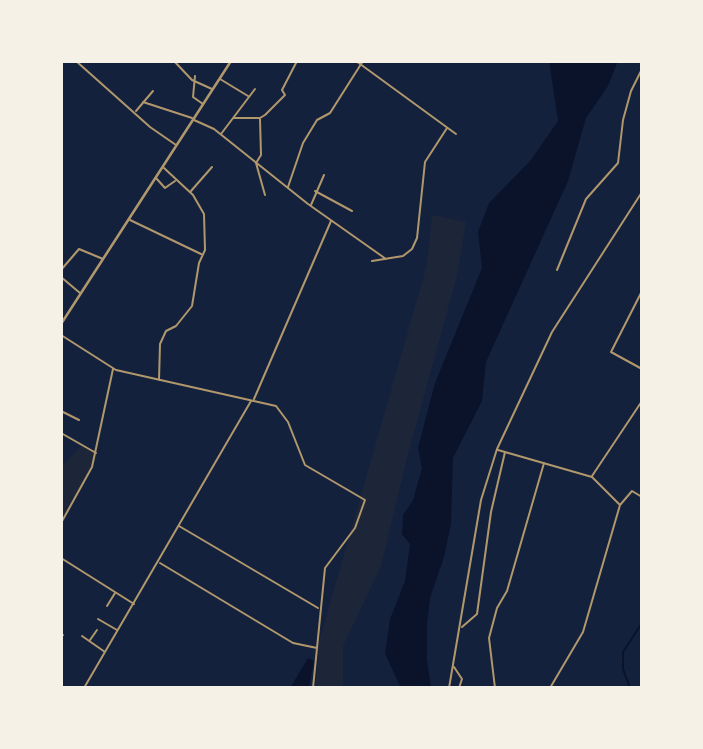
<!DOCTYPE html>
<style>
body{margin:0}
#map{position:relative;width:703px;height:749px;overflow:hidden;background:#14213d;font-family:Poppins,sans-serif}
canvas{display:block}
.frame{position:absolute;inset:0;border:63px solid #f6f1e7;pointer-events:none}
</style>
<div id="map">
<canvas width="703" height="749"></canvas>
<div class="frame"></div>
</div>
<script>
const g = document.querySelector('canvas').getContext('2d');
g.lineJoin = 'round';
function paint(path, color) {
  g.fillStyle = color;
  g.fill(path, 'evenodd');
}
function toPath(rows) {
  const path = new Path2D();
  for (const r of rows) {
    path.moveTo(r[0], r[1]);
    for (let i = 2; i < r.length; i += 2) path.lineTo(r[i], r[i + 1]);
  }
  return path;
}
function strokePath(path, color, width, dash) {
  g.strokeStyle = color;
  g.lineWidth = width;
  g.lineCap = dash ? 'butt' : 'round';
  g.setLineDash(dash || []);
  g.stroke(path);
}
paint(toPath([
 [432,215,466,222,457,276,408,454,381,566,343,646,343,688,315,688,319,642,427,265],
 [81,446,95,454,84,484,61,520,61,467]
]), '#1d2539');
paint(toPath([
 [549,61,618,61,608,86,586,118,568,181,486,362,482,401,453,458,451,524,444,557,430,598,427,625,427,660,431,688,401,688,385,654,390,619,405,581,410,544,402,534,403,515,413,500,422,468,418,448,435,383,482,268,478,232,489,203,531,160,558,121],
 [308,658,314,661,309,688,290,688]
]), '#0b132b');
strokePath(toPath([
 [630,688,623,669,623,652,642,623]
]), '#0b132b', 2);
strokePath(toPath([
 [76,61,150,127,176,145],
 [174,61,192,80,212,89],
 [356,61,456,134],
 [195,76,193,97,203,104],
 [220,79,248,96],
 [143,102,192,118],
 [136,111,153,91],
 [234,118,260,118,265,115,285,95,282,90,297,61],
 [260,119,261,155,256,163,265,195],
 [194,120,214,129,308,204,386,259],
 [221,134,255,89],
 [156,178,165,188,175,181],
 [288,187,303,143,317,120,330,113,363,61],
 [191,191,212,167],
 [315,191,352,211],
 [311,205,324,175],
 [130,220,201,254],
 [372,261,403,256,412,249,417,238,425,162,447,128],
 [61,270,79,249,103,259],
 [557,270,586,199,618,163,623,120,631,91,642,69],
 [61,277,80,293],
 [642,291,611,352,642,369],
 [61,335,116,370,276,406,288,422,305,465,365,500,355,528,325,568,313,688],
 [159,380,160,344,166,331,176,326,192,306,199,263,205,250,204,214,193,195,164,168],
 [254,399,331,221],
 [61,411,79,420],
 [61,433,96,453],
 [498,450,592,477,620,505,632,491,642,497],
 [592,476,642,401],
 [61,523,92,467,113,369],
 [179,526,318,608],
 [61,558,134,604],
 [160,563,293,643,317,648],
 [107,606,115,593],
 [98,619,117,630],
 [462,627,477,614,491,512,505,452],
 [61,636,63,635],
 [82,636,105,652],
 [90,640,97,630],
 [61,658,61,660],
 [454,667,462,679,459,688],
 [84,688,251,401],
 [449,688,481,500,497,449,552,332,642,192],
 [495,688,489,638,497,608,507,591,544,463],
 [550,688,583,632,620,505]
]), '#b1986c', 2);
strokePath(toPath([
 [61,324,231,61]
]), '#b1986c', 2.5);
</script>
